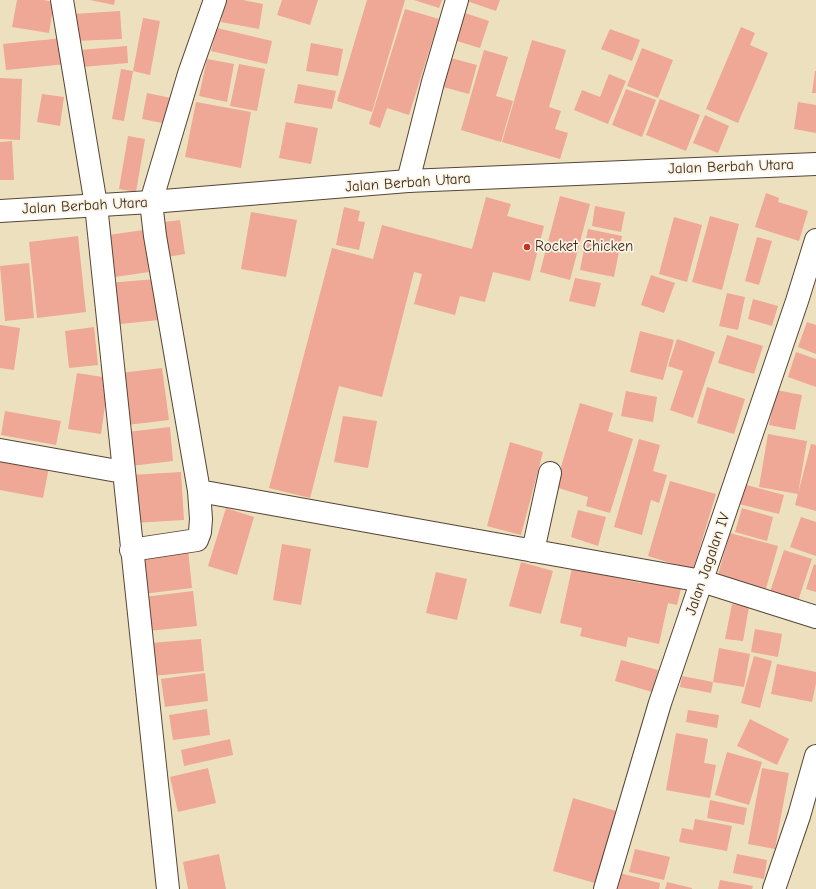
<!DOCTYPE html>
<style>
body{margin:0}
canvas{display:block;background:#ede0be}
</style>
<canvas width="816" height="889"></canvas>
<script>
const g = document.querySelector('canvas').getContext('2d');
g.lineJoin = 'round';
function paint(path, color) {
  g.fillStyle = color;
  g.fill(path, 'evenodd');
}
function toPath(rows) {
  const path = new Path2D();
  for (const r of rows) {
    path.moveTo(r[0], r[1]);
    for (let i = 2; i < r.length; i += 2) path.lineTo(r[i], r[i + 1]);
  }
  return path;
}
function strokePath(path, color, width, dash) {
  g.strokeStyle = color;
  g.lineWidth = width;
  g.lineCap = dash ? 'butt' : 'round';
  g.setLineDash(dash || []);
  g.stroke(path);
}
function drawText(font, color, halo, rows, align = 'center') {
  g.font = font + ' "Comic Neue",sans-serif';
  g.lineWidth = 3.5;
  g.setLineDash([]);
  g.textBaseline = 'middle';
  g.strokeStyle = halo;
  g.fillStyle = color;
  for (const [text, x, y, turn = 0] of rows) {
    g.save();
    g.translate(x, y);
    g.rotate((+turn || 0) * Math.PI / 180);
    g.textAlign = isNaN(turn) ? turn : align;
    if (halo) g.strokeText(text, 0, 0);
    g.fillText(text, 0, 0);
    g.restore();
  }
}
paint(toPath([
 [17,0,43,0,54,2,49,33,12,27],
 [90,0,115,0,114,5],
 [225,0,243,0,263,4,259,29,221,22],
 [282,0,318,0,310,25,277,15],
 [367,0,405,0,372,112,337,101],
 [414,0,442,0,439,8],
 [464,0,500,0,496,11],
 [405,9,439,19,409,115,387,108,380,128,369,124],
 [456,10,489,21,480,48,447,38],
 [120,11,122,39,75,41,73,14],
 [143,18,160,21,150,75,133,71],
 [741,27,755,33,750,45,768,53,738,123,706,109],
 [217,28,272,41,267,64,211,51],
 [610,29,640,40,632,61,601,49],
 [63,38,66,64,6,70,3,44],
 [532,40,566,50,549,107,561,111,555,129,568,133,560,159,502,142],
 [311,43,343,49,338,76,306,71],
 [127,46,128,63,82,67,80,50],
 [642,48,673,60,658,98,627,86],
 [484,50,508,57,496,96,513,101,501,142,461,130],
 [443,56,477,65,469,94,436,85],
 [207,59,234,64,227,102,199,96],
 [239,64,265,69,257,111,230,106],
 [121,69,133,71,124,121,112,119],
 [815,71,816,71,816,93,812,93],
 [609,74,626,81,608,124,574,110,582,90,600,97],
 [0,78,22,79,20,140,0,139],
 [298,84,336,91,332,109,294,103],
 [626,89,656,100,642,137,612,125],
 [147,93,176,99,172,125,142,119],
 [42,94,64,97,60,126,37,122],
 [660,99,700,115,686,151,646,135],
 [196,102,251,112,241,168,185,157],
 [798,102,816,105,816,133,794,129],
 [705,115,729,126,718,153,693,143],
 [286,122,318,128,311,164,279,158],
 [128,136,145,139,136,192,119,189],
 [12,141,14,180,0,180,0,142],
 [766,193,779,198,778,202,808,211,799,241,755,227],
 [560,196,590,204,570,280,540,272],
 [486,197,511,204,507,216,544,226,530,281,493,272,485,302,460,296,455,315,414,304,422,274,414,272,382,397,339,386,310,498,269,488,332,248,373,259,382,225,472,249],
 [595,206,625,212,621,232,592,226],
 [344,207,360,211,358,221,365,222,359,250,336,245],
 [251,212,297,220,286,277,241,269],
 [710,216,739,224,722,290,692,282],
 [674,217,702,225,687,282,659,274],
 [180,220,185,254,161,258,157,223],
 [588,229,622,236,614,277,580,270],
 [143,230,149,272,108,278,102,236],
 [78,236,86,312,37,318,29,242],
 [757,237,772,241,759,285,745,281],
 [29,263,34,318,5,321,0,266],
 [651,275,675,283,664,313,641,305],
 [575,278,601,283,595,307,569,301],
 [156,279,159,320,111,325,108,283],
 [727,293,745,297,738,330,719,326],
 [753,299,778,306,772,326,748,319],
 [807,322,816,325,816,354,798,347],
 [0,325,20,328,14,370,0,368],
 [94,327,98,365,69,368,65,331],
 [640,331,674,340,663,380,630,372],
 [727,335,763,346,754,374,718,363],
 [677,339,715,352,693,418,670,410,683,371,668,366],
 [796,352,816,359,816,387,788,377],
 [162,368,169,420,127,425,121,373],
 [77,373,109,378,101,434,68,429],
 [707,387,745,399,734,434,697,423],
 [776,390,802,395,795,430,769,425],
 [626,391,657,397,653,422,621,416],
 [580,403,613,413,608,431,633,439,610,513,586,506,588,497,555,487],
 [5,411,61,421,56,445,1,435],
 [343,416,377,421,368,468,334,462],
 [170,427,173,461,131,466,127,432],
 [768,434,807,441,798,494,759,487],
 [639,439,660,445,653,471,667,475,659,503,651,500,642,535,614,527],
 [510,442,543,452,521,535,487,526],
 [811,444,816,445,816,511,795,505],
 [0,453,50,462,43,498,0,490],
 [181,472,184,520,134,523,131,475],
 [670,481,716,494,693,570,648,556],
 [739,483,784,495,779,514,735,503],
 [226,508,254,517,237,575,208,566],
 [742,508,773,517,767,541,735,532],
 [578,510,606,517,598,546,571,537],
 [801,517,816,522,816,556,790,547],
 [730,533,778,546,765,592,717,578],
 [282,544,311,549,301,605,273,600],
 [188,549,192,588,143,594,138,555],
 [784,550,812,559,798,601,770,592],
 [521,562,553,571,541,614,509,606],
 [814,564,816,565,816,592,806,589],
 [572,568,641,583,643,573,683,581,677,605,668,603,659,644,628,637,626,647,580,636,582,628,560,623],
 [436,572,467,579,457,620,426,613],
 [193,591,197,626,148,631,144,597],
 [732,604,749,607,743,641,725,639],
 [755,629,782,634,778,657,751,652],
 [201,639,204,671,153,676,150,643],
 [719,648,750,654,744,687,713,682],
 [754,656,772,661,760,708,741,703],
 [621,660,658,670,652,692,615,681],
 [777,664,816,672,816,683,812,702,771,694],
 [205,673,208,701,165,707,161,679],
 [682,676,713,682,711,693,680,687],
 [207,709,210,735,173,740,169,715],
 [688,710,719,715,717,728,686,722],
 [750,719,789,739,777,765,737,746],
 [676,733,708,739,704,763,716,765,710,798,666,790],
 [230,739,233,755,184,766,181,750],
 [727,752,762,762,749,805,715,795],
 [208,768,216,803,178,812,170,777],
 [762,768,789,773,775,849,748,844],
 [573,798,616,811,595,883,553,871],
 [710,800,747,808,744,825,707,818],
 [695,819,732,826,727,851,679,842,682,828,693,830],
 [635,849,670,857,664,880,629,872],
 [219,854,226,889,188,889,183,862],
 [737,854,767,860,764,879,733,873],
 [619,873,660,883,659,889,615,889],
 [720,880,753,886,752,889,718,889],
 [667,882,692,888,692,889,665,889]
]), '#efa796');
const minor = toPath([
 [62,0,96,205,168,889],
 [408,181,433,82,457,0],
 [0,450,123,472],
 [199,491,702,581,816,617],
 [131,550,197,540,200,532,201,519,199,491,155,236,151,202,189,74,215,0],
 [533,551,550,473],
 [605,889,660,703,797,301,816,240],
 [774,889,799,816,816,756]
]);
const major = toPath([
 [0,211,151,202,408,181,816,164]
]);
strokePath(minor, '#564536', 24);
strokePath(major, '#564536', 24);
strokePath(minor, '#fff', 22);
strokePath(major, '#fff', 22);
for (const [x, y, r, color] of [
 [527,247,4,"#c8321e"]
]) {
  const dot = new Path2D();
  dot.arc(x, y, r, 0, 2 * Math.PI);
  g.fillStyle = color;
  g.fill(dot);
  strokePath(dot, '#fcf5e5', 1.5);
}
drawText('15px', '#3b2a1e', '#fcf5e5', [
 ["Jalan Berbah Utara",731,167,-2],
 ["Jalan Berbah Utara",408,183,-4],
 ["Jalan Berbah Utara",85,206,-3],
 ["Jalan Jagalan IV",708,564,-71]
]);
drawText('15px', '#3b2a1e', '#fcf5e5', [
 ["Rocket Chicken",535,247]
], 'left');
</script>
